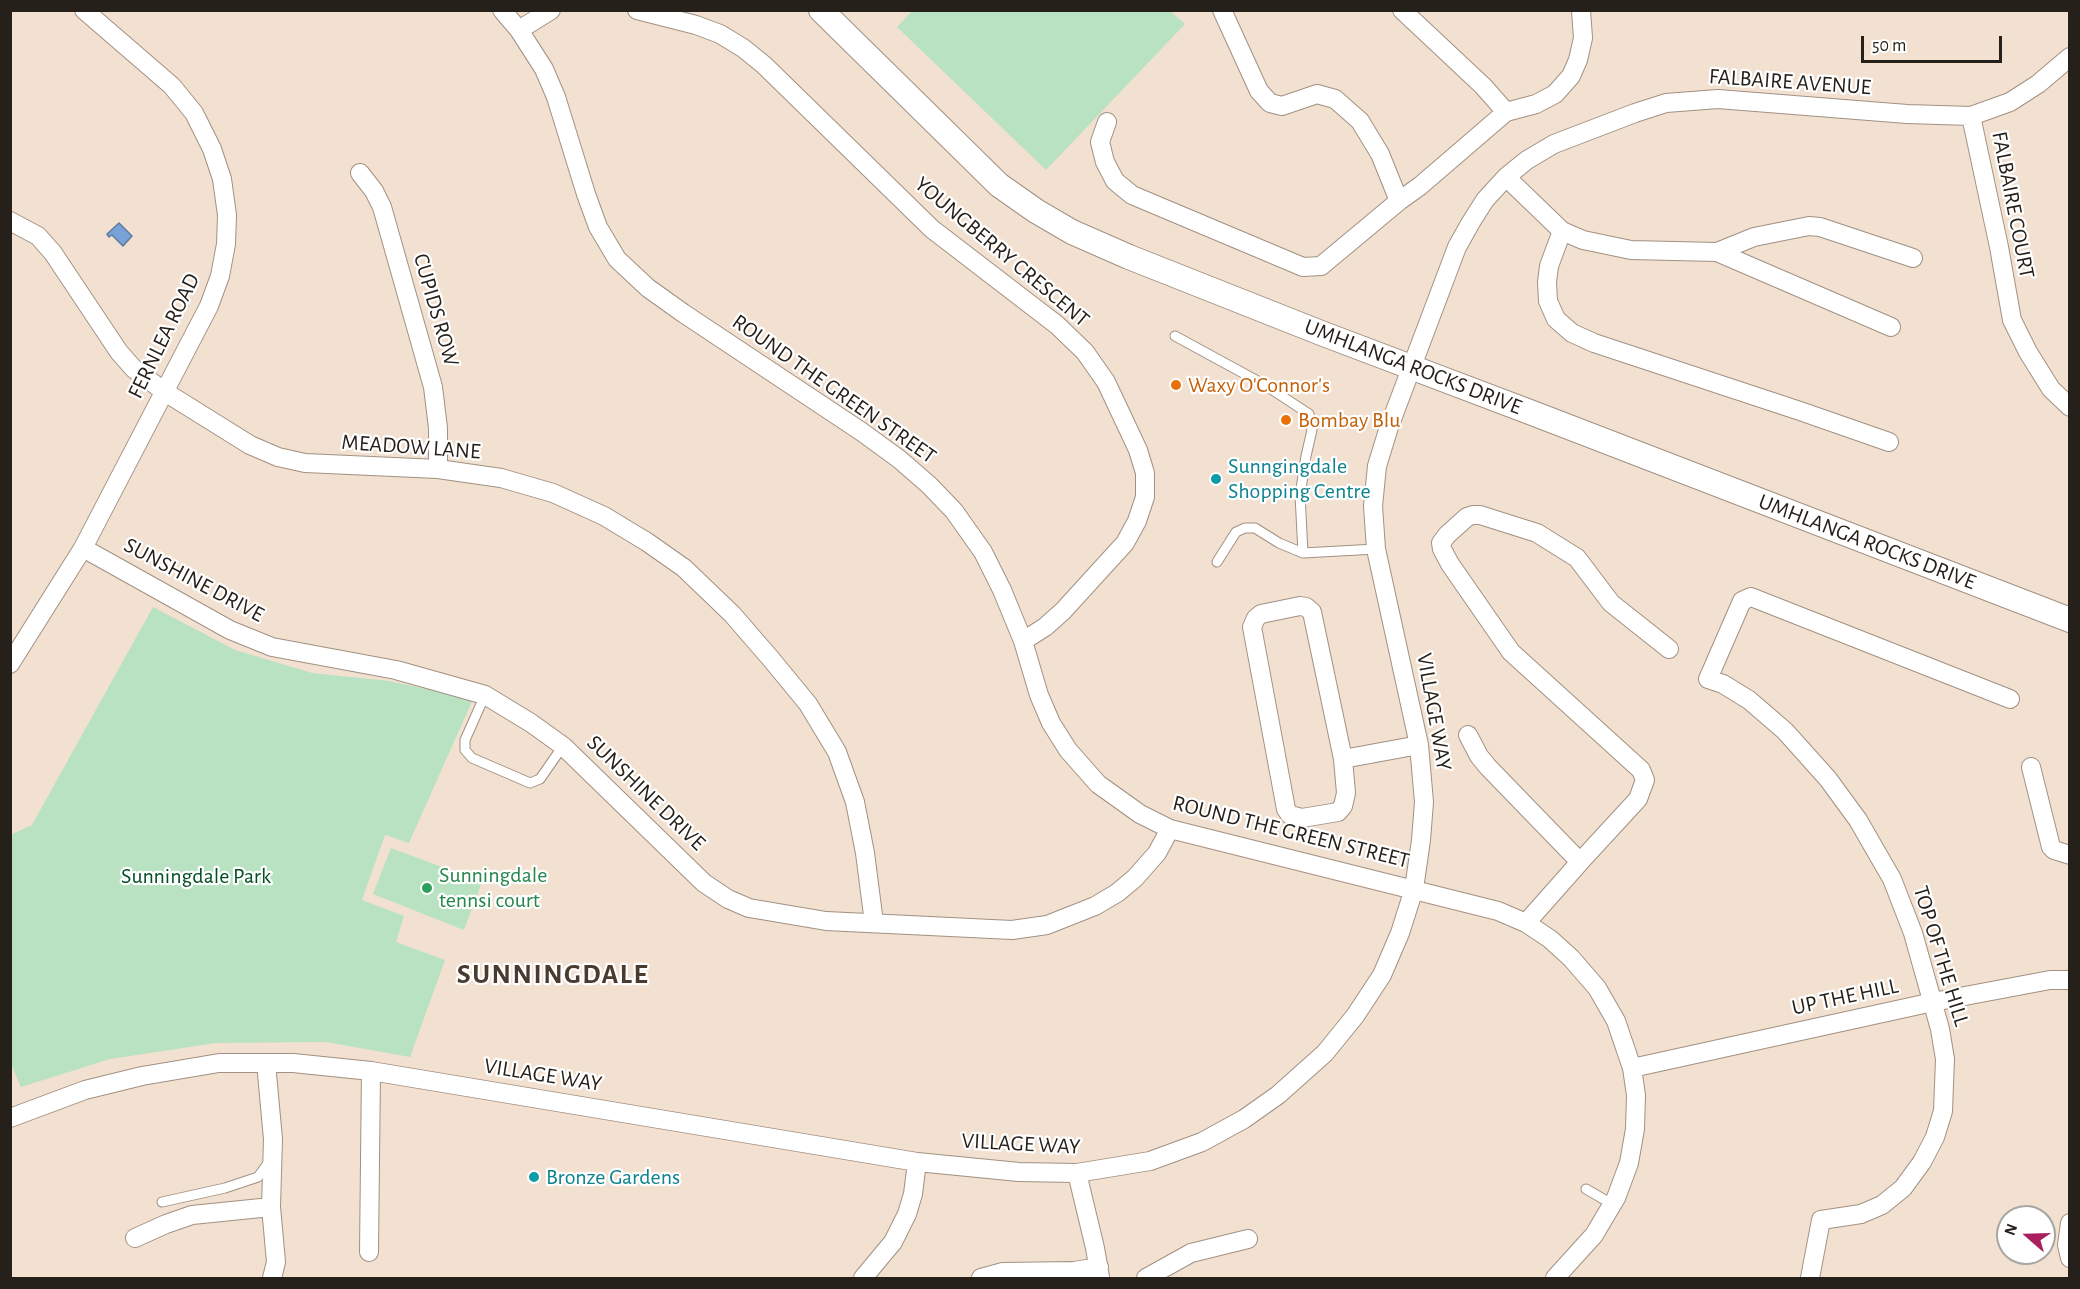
<!DOCTYPE html>
<style>
body{margin:0}
#map{position:relative;width:2080px;height:1289px;overflow:hidden;background:#f2e0d0;font-family:"Alegreya Sans",sans-serif}
canvas{display:block}
.frame{position:absolute;inset:0;border:12px solid #26201a;pointer-events:none}
.north{position:absolute;left:1996px;top:1205px;width:60px;height:60px;box-sizing:border-box;background:#fff;border:2px solid #a8a6a3;border-radius:50%;rotate:290deg;font-size:16px;font-weight:700;line-height:24px;text-align:center;color:#26201a}
.north::after{content:'';display:block;margin:auto;width:21px;height:27px;background:#ab1f5f;clip-path:polygon(50% 0,100% 100%,50% 72%,0 100%)}
.scale{position:absolute;left:1861px;top:36px;width:141px;height:27px;box-sizing:border-box;border:3px solid #26201a;border-top:0;padding-left:8px;font-size:18px;line-height:21px;white-space:nowrap;color:#26201a;-webkit-text-stroke:4px #fff;paint-order:stroke}
</style>
<div id="map">
<canvas width="2080" height="1289"></canvas>
<div class="frame"></div>
<div class="north">N</div>
<div class="scale">50 m</div>
</div>
<script>
const g = document.querySelector('canvas').getContext('2d');
g.lineJoin = 'round';
function paint(path, color) {
  g.fillStyle = color;
  g.fill(path, 'evenodd');
}
function toPath(rows) {
  const path = new Path2D();
  for (const r of rows) {
    path.moveTo(r[0], r[1]);
    for (let i = 2; i < r.length; i += 2) path.lineTo(r[i], r[i + 1]);
  }
  return path;
}
function strokePath(path, color, width, dash) {
  g.strokeStyle = color;
  g.lineWidth = width;
  g.lineCap = dash ? 'butt' : 'round';
  g.setLineDash(dash || []);
  g.stroke(path);
}
function drawText(font, color, halo, rows, align = 'center') {
  g.font = font + ' "Alegreya Sans",sans-serif';
  g.lineWidth = 4.5;
  g.setLineDash([]);
  g.textBaseline = 'middle';
  g.strokeStyle = halo;
  g.fillStyle = color;
  for (const [text, x, y, turn = 0] of rows) {
    g.save();
    g.translate(x, y);
    g.rotate((+turn || 0) * Math.PI / 180);
    g.textAlign = isNaN(turn) ? turn : align;
    if (halo) g.strokeText(text, 0, 0);
    g.fillText(text, 0, 0);
    g.restore();
  }
}
paint(toPath([
 [912,11,1170,11,1185,24,1046,170,897,27],
 [153,607,235,650,312,673,389,681,473,699,409,843,385,835,362,900,404,916,396,942,445,960,410,1057,326,1042,216,1043,110,1059,21,1087,10,1062,10,835,32,825],
 [391,848,482,882,464,930,373,894]
]), '#b8e2c1');
const water = toPath([
 [119,223,132,236,123,246,112,235,109,237,107,234,119,223]
]);
paint(water, '#79a2d8');
strokePath(water, '#607b9f', 1.5);
const lane = toPath([
 [1175,336,1265,385,1309,414,1312,430,1306,456,1300,495,1303,553],
 [1217,562,1236,532,1245,528,1255,528,1279,543,1303,553,1376,549],
 [485,695,465,740,465,750,472,758,530,783,540,779,563,746],
 [1586,1189,1612,1204],
 [162,1202,225,1188,258,1177,269,1162]
]);
const street = toPath([
 [502,10,519,30,544,69,556,97,586,194,598,227,617,259,648,288,683,313,862,432,899,459,929,485,954,511,983,552,1002,590,1023,641,1039,695,1051,723,1068,750,1098,784,1140,814,1170,829,1498,911,1526,923,1550,939,1571,958,1597,988,1616,1021,1632,1068,1636,1095,1635,1129,1629,1163,1616,1198,1594,1235,1555,1278],
 [637,10,696,25,720,34,743,48,764,65,932,229,1057,325,1085,352,1106,382,1138,450,1145,473,1145,497,1137,521,1125,543,1063,611,1045,627,1023,641],
 [1222,10,1259,91,1270,103,1282,106,1317,94,1335,99,1360,121,1380,154,1399,201],
 [1402,10,1483,86,1506,112],
 [519,30,551,10],
 [1971,116,1999,247,2012,320,2028,352,2051,389,2070,407],
 [1107,122,1100,142,1105,162,1115,181,1132,195,1303,267,1321,266,1399,201,1420,186,1506,112,1536,104,1555,94,1571,76,1578,60,1583,38,1581,10],
 [360,173,374,191,382,207,433,387,438,428,438,469],
 [1506,177,1562,231,1549,266,1547,282,1548,301,1556,319,1572,333,1594,343,1800,411,1889,442],
 [10,221,38,236,53,253,119,352,134,369,165,392,250,445,278,457,305,463,438,469,501,478,553,493,604,516,647,542,684,568,732,614,771,659,808,704,837,752,855,802,865,853,874,923],
 [1562,231,1583,240,1631,250,1717,252,1754,237,1809,226,1820,227,1913,258],
 [1717,252,1891,327],
 [83,548,230,630,272,647,396,670,485,695,531,723,563,746,704,883,728,899,749,908,826,921,1012,930,1047,925,1095,906,1117,893,1135,878,1157,853,1170,829],
 [1300,606,1306,607,1312,612,1343,759,1346,793,1343,806,1338,812,1302,818,1290,815,1286,809,1252,627,1256,618,1261,614,1300,606],
 [10,664,83,548,209,306,220,276,226,244,227,215,222,179,212,149,194,113,172,86,84,10],
 [1468,735,1479,756,1488,767,1580,862,1526,923],
 [1343,759,1419,745],
 [2031,767,2051,847,2054,850,2070,855],
 [1580,862,1638,799,1645,780,1641,770,1511,652,1450,564,1442,549,1441,543,1447,535,1467,517,1473,515,1480,515,1537,533,1577,558,1611,603,1669,649],
 [266,1063,273,1139,271,1207,276,1262,272,1278],
 [1632,1068,1933,1002,2050,980,2070,980],
 [10,1118,85,1090,142,1076,219,1063,293,1063,371,1071,917,1162,1019,1172,1077,1173,1150,1161,1202,1142,1244,1119,1278,1095,1325,1053,1355,1016,1382,975,1400,933,1414,889,1421,840,1424,802,1419,745,1376,549,1373,506,1377,466,1389,427,1457,247,1471,222,1485,200,1506,177,1527,160,1554,144,1635,113,1666,103,1718,99,1907,114,1971,116,2010,102,2038,84,2070,57],
 [1077,1173,1095,1248,1100,1277],
 [2070,1223,2067,1245,2070,1258],
 [135,1238,166,1224,192,1215,271,1207],
 [369,1252,371,1071],
 [863,1278,893,1242,907,1214,913,1194,917,1162],
 [981,1278,1003,1272,1074,1271,1099,1267],
 [1146,1278,1191,1253,1248,1239],
 [1810,1278,1821,1220,1861,1214,1882,1205,1903,1188,1922,1162,1935,1137,1943,1111,1945,1059,1940,1029,1913,933,1892,879,1858,820,1828,779,1785,731,1749,700,1723,684,1708,679,1742,601,1751,597,2010,699]
]);
const secondary = toPath([
 [821,10,999,185,1036,211,1072,232,1129,257,1321,333,1535,414,2070,620]
]);
strokePath(lane, '#a29182', 11);
strokePath(street, '#a29182', 20);
strokePath(secondary, '#a29182', 26);
strokePath(lane, '#fff', 9);
strokePath(street, '#fff', 18);
strokePath(secondary, '#fff', 24);
for (const [x, y, r, color] of [
 [1176,385,6,"#e8710a"],
 [1286,420,6,"#e8710a"],
 [1216,479,6,"#0f9aa8"],
 [427,888,6,"#2e9e5b"],
 [534,1177,6,"#0f9aa8"]
]) {
  const dot = new Path2D();
  dot.arc(x, y, r, 0, 2 * Math.PI);
  g.fillStyle = color;
  g.fill(dot);
  strokePath(dot, '#fff', 2);
}
drawText('22px', '#26201a', '#fff', [
 ["FALBAIRE AVENUE",1790,82,4],
 ["FALBAIRE COURT",2013,205,79],
 ["YOUNGBERRY CRESCENT",1002,252,40],
 ["CUPIDS ROW",436,310,74],
 ["FERNLEA ROAD",164,336,-64],
 ["UMHLANGA ROCKS DRIVE",1413,367,21],
 ["ROUND THE GREEN STREET",834,389,35],
 ["MEADOW LANE",411,447,4],
 ["UMHLANGA ROCKS DRIVE",1867,542,21],
 ["SUNSHINE DRIVE",194,580,28],
 ["VILLAGE WAY",1434,712,80],
 ["SUNSHINE DRIVE",646,793,44],
 ["ROUND THE GREEN STREET",1291,832,14],
 ["TOP OF THE HILL",1941,956,73],
 ["UP THE HILL",1845,997,-12],
 ["VILLAGE WAY",543,1075,9],
 ["VILLAGE WAY",1021,1144,3]
]);
drawText('22px', '#c56008', '#fff', [
 ["Waxy O'Connor's",1188,385],
 ["Bombay Blu",1298,420]
], 'left');
drawText('22px', '#0d838f', '#fff', [
 ["Sunngingdale",1228,466],
 ["Shopping Centre",1228,491],
 ["Bronze Gardens",546,1177]
], 'left');
drawText('22px', '#27864d', '#fff', [
 ["Sunningdale",439,875],
 ["tennsi court",439,900]
], 'left');
drawText('22px', '#044e25', '#fff', [
 ["Sunningdale Park",196,876]
]);
g.letterSpacing = '1.5px';
drawText('bold 28px', '#493b2e', '#fff', [
 ["SUNNINGDALE",553,975]
]);
g.letterSpacing = '0px';
</script>
